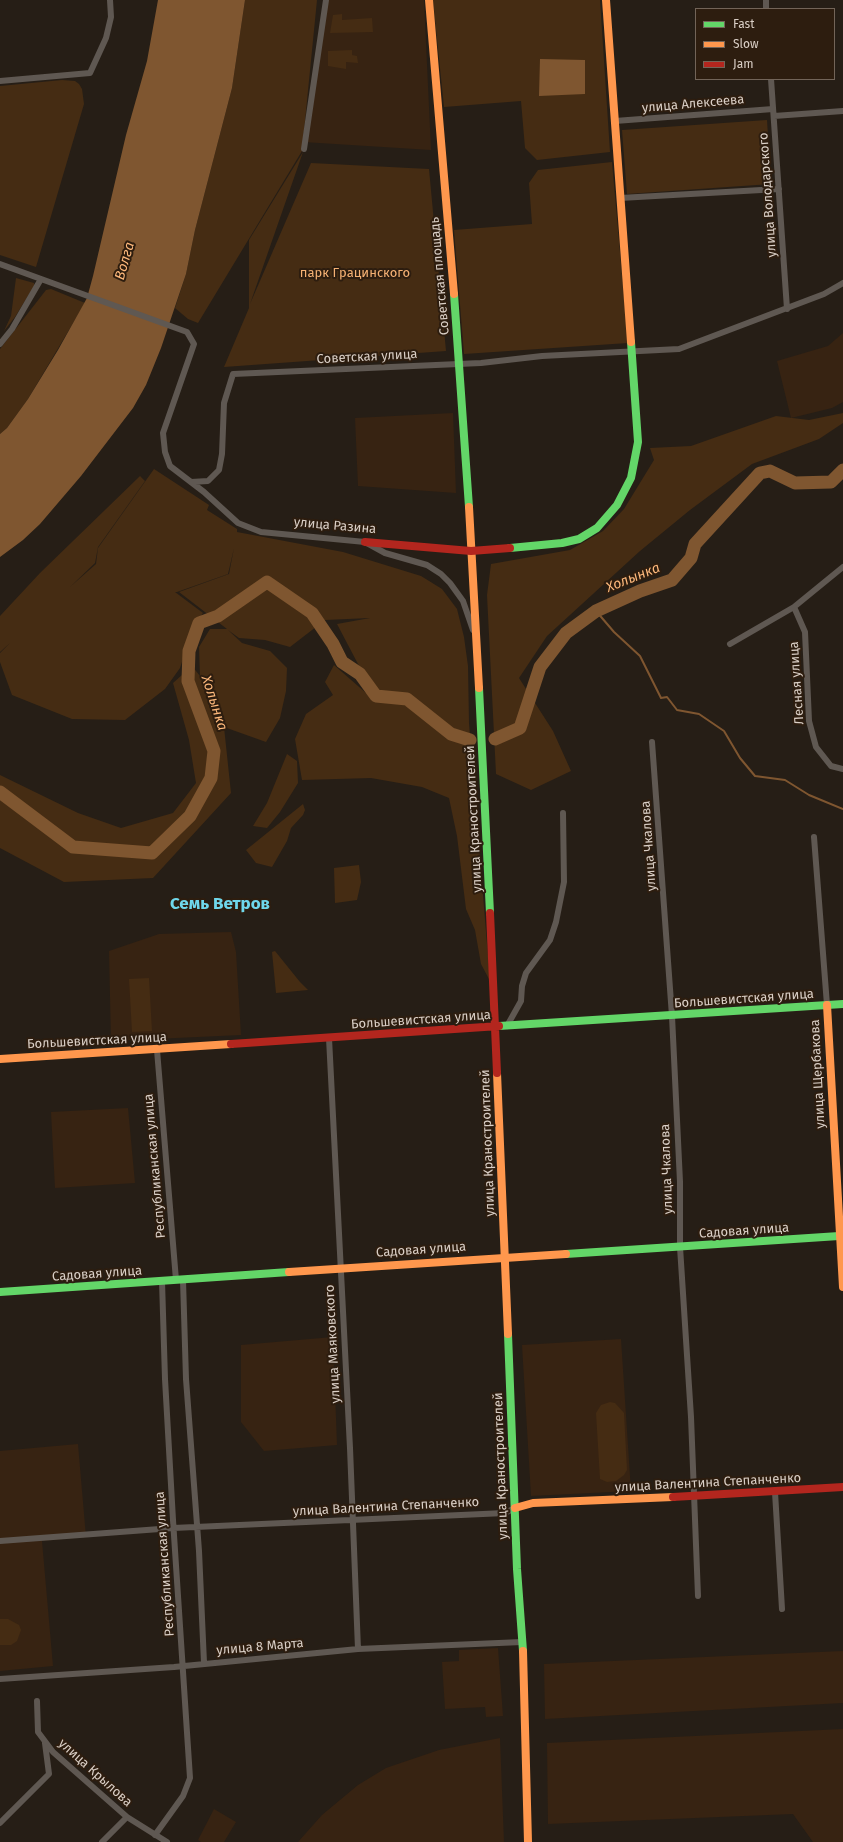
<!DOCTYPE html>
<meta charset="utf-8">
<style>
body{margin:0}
#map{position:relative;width:843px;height:1842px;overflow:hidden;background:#261e16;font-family:"Fira Sans",sans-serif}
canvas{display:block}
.legend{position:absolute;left:695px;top:8px;width:140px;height:72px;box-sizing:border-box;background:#2d1d0f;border:1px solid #726458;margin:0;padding:5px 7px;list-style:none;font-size:12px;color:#dacfc6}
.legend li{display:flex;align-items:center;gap:8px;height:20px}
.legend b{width:20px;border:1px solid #726458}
</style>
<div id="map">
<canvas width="843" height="1842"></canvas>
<ul class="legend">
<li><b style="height:5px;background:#63d668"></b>Fast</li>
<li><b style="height:5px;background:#ff974d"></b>Slow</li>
<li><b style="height:5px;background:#b3261e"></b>Jam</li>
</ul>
</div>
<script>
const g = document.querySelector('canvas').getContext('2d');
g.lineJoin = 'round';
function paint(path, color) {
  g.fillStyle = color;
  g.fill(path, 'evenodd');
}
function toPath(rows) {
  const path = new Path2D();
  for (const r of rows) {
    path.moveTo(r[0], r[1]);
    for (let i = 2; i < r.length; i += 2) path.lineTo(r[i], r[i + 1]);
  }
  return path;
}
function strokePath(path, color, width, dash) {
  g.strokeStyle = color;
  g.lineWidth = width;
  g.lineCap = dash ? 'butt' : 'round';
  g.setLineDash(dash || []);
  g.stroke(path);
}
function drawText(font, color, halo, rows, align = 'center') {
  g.font = font + ' "Fira Sans",sans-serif';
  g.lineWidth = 4;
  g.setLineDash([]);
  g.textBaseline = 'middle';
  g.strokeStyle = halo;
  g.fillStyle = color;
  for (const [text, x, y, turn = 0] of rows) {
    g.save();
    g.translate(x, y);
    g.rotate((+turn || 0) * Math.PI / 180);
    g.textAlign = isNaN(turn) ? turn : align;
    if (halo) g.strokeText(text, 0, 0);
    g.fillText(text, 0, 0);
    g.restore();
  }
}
paint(toPath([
 [326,0,424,0,431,150,303,142],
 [843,333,843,402,832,408,791,418,777,361,828,346],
 [453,413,456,493,358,486,355,418],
 [231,932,236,952,241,1035,111,1041,109,951,159,934],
 [128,1108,135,1183,55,1188,51,1112],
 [333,1337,337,1445,264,1451,241,1422,241,1345],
 [621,1339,631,1491,531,1496,522,1345],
 [78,1444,86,1537,42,1541,53,1666,0,1671,0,1451],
 [498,1648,503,1716,486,1717,485,1707,445,1709,442,1662,459,1661,459,1650],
 [843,1651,843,1703,545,1719,544,1664],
 [843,1729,843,1842,813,1842,793,1814,548,1824,547,1743],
 [500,1738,504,1842,298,1842,322,1815,358,1785,386,1768,439,1750],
 [214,1809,236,1822,224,1842,201,1842,198,1840]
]), '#372312');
paint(toPath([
 [245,0,317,0,302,151,198,323,188,319,175,308,186,274,195,230,232,88],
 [433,0,600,0,610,152,537,160,525,148,521,101,444,107],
 [342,14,342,20,372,18,373,32,330,33,333,15],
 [352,50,352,55,357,56,358,63,346,62,346,69,328,66,328,51],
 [62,80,75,81,79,84,82,89,84,104,36,267,0,255,0,86],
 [767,120,771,184,627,194,622,130],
 [303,152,250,304,311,163,429,169,446,351,224,367,249,308,249,240],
 [612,162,628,343,464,354,454,230,532,224,529,183,538,170],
 [16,278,34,283,34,286,15,317,4,331,11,316],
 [51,289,85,303,28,399,7,428,0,434,0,349,39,299,46,290],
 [843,413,843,423,819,439,752,464,690,510,640,551,547,636,519,678,553,731,571,771,531,790,496,774,487,595,491,564,570,550,603,531,624,509,654,460,650,448,691,446,776,416,809,420],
 [154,469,209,505,207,510,237,529,237,532,343,552,421,576,442,589,457,609,464,637,468,666,469,723,490,981,481,964,475,930,466,909,457,836,449,798,422,787,371,778,302,780,295,739,306,714,333,695,325,682,334,665,366,693,395,703,412,698,379,693,358,664,337,624,370,618,325,620,290,647,265,640,239,638,228,630,242,643,270,651,287,668,286,691,280,718,266,742,224,727,231,793,153,878,64,882,0,848,0,775,78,813,121,828,173,813,196,783,189,740,173,683,192,666,200,676,199,647,210,629,227,629,179,592,229,574,234,548,228,574,177,592,175,592,203,613,194,625,180,668,165,689,125,720,72,719,12,695,0,662,0,653,10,643,0,652,0,616,40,573,140,476,145,481,98,547,95,563,70,587,96,564,98,548],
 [287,754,297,761,298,783,280,812,267,828,253,826,267,803],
 [303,804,305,810,303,815,291,828,287,841,272,867,256,863,246,850],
 [359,865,361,882,357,900,335,903,334,868],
 [275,951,300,982,308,990,276,993,272,952],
 [149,978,152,1031,132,1032,129,979],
 [610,1402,615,1403,624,1413,627,1470,624,1475,616,1481,607,1482,600,1479,596,1413,601,1405],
 [0,1619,8,1619,19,1625,21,1630,17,1641,11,1645,0,1645]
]), '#452c13');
paint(toPath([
 [158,0,245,0,232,88,195,230,186,274,161,348,146,385,133,408,81,476,40,524,23,540,0,557,0,434,7,428,28,399,58,350,87,298,93,276,126,135,147,61],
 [540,59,585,60,585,94,539,96]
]), '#7f5630');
strokePath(toPath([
 [596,611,614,632,640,656,661,698,667,697,677,710,699,714,724,731,740,758,755,776,785,780,809,795,843,809]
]), '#7f5630', 2);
strokePath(toPath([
 [495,739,520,728,540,667,566,633,596,611,640,591,672,580,691,558,695,544,760,473,770,471,795,483,831,482,843,470],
 [0,792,73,847,152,853,190,816,211,778,214,751,188,681,189,651,199,623,218,616,267,582,312,613,333,644,342,662,360,674,376,696,407,699,451,734,470,740]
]), '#7f5630', 13);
strokePath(toPath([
 [766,0,766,9],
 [771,79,787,309],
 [0,81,90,73,106,38,111,17,110,0],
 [774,116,843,111],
 [615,121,773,109],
 [304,149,326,0],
 [620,198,779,189],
 [0,264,187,332,194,344,163,433,165,452,170,466,204,492,238,523,261,532,365,542,385,553,427,565,441,574,450,583,463,601,473,630],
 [0,344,12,329,41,279],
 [191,482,208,481,219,470,222,454,224,403,233,374,481,363,542,356,679,349,824,294,843,283],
 [794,607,805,632,809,721,816,747,831,766,843,769],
 [730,644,794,607,843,567],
 [652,742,672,1016,680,1182,680,1247,691,1417,698,1596],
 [814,837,827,1005],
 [507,1026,521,1001,522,986,526,973,550,940,556,922,564,882,563,813],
 [329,1038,350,1448,358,1649],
 [157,1050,176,1280],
 [183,1280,186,1379,199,1551,204,1663],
 [775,1492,782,1609],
 [0,1541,173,1528,505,1513,515,1508],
 [0,1679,174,1667,358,1649,522,1642],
 [37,1701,38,1732,53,1752,127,1817,167,1842],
 [0,1823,49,1774,45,1743],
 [155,1835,183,1796,190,1778,173,1520,165,1379,162,1281],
 [102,1842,127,1817]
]), '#5f5852', 6);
strokePath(toPath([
 [454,294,469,507],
 [510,548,562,543,579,539,597,528,617,505,631,478,638,442,631,342],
 [479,688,490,913],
 [499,1026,843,1004],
 [566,1254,839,1236],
 [0,1292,289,1272],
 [508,1334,517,1569,523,1651]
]), '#63d668', 8);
strokePath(toPath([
 [429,0,454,294],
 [606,0,631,342],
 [469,507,479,688],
 [827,1005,843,1287],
 [0,1059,231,1044],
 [497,1073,508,1334],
 [289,1272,566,1254],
 [515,1508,533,1503,673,1497],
 [523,1651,528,1842]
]), '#ff974d', 8);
strokePath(toPath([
 [365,542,471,551,510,548],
 [490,913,497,1073],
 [231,1044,499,1026],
 [673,1497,843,1487]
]), '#b3261e', 8);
drawText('13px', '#dacfc6', '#2d1d0f', [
 ["улица Алексеева",693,104,-5],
 ["улица Володарского",768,195,-94],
 ["Советская площадь",440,276,-95],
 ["Советская улица",367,357,-3],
 ["улица Разина",335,526,5],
 ["Лесная улица",797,683,-94],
 ["улица Краностроителей",474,819,-93],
 ["улица Чкалова",649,846,-94],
 ["Большевистская улица",744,999,-4],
 ["Большевистская улица",421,1020,-4],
 ["Большевистская улица",97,1041,-3],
 ["улица Щербакова",818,1074,-93],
 ["улица Краностроителей",488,1143,-92],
 ["Республиканская улица",155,1166,-95],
 ["улица Чкалова",667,1169,-92],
 ["Садовая улица",744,1231,-4],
 ["Садовая улица",421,1250,-4],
 ["Садовая улица",97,1274,-4],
 ["улица Маяковского",333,1344,-93],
 ["улица Краностроителей",501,1466,-92],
 ["улица Валентина Степанченко",708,1483,-3],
 ["улица Валентина Степанченко",386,1507,-3],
 ["Республиканская улица",165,1564,-94],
 ["улица 8 Марта",260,1647,-5],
 ["улица Крылова",95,1773,42]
]);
drawText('13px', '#f5b174', '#2d1d0f', [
 ["парк Грацинского",355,273]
]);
drawText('italic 14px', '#feb97c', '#2d1d0f', [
 ["Волга",125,261,-74],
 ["Холынка",633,578,-22],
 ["Холынка",214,703,72]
]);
drawText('bold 17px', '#6fd7eb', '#2d1d0f', [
 ["Семь Ветров",220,904]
]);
</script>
